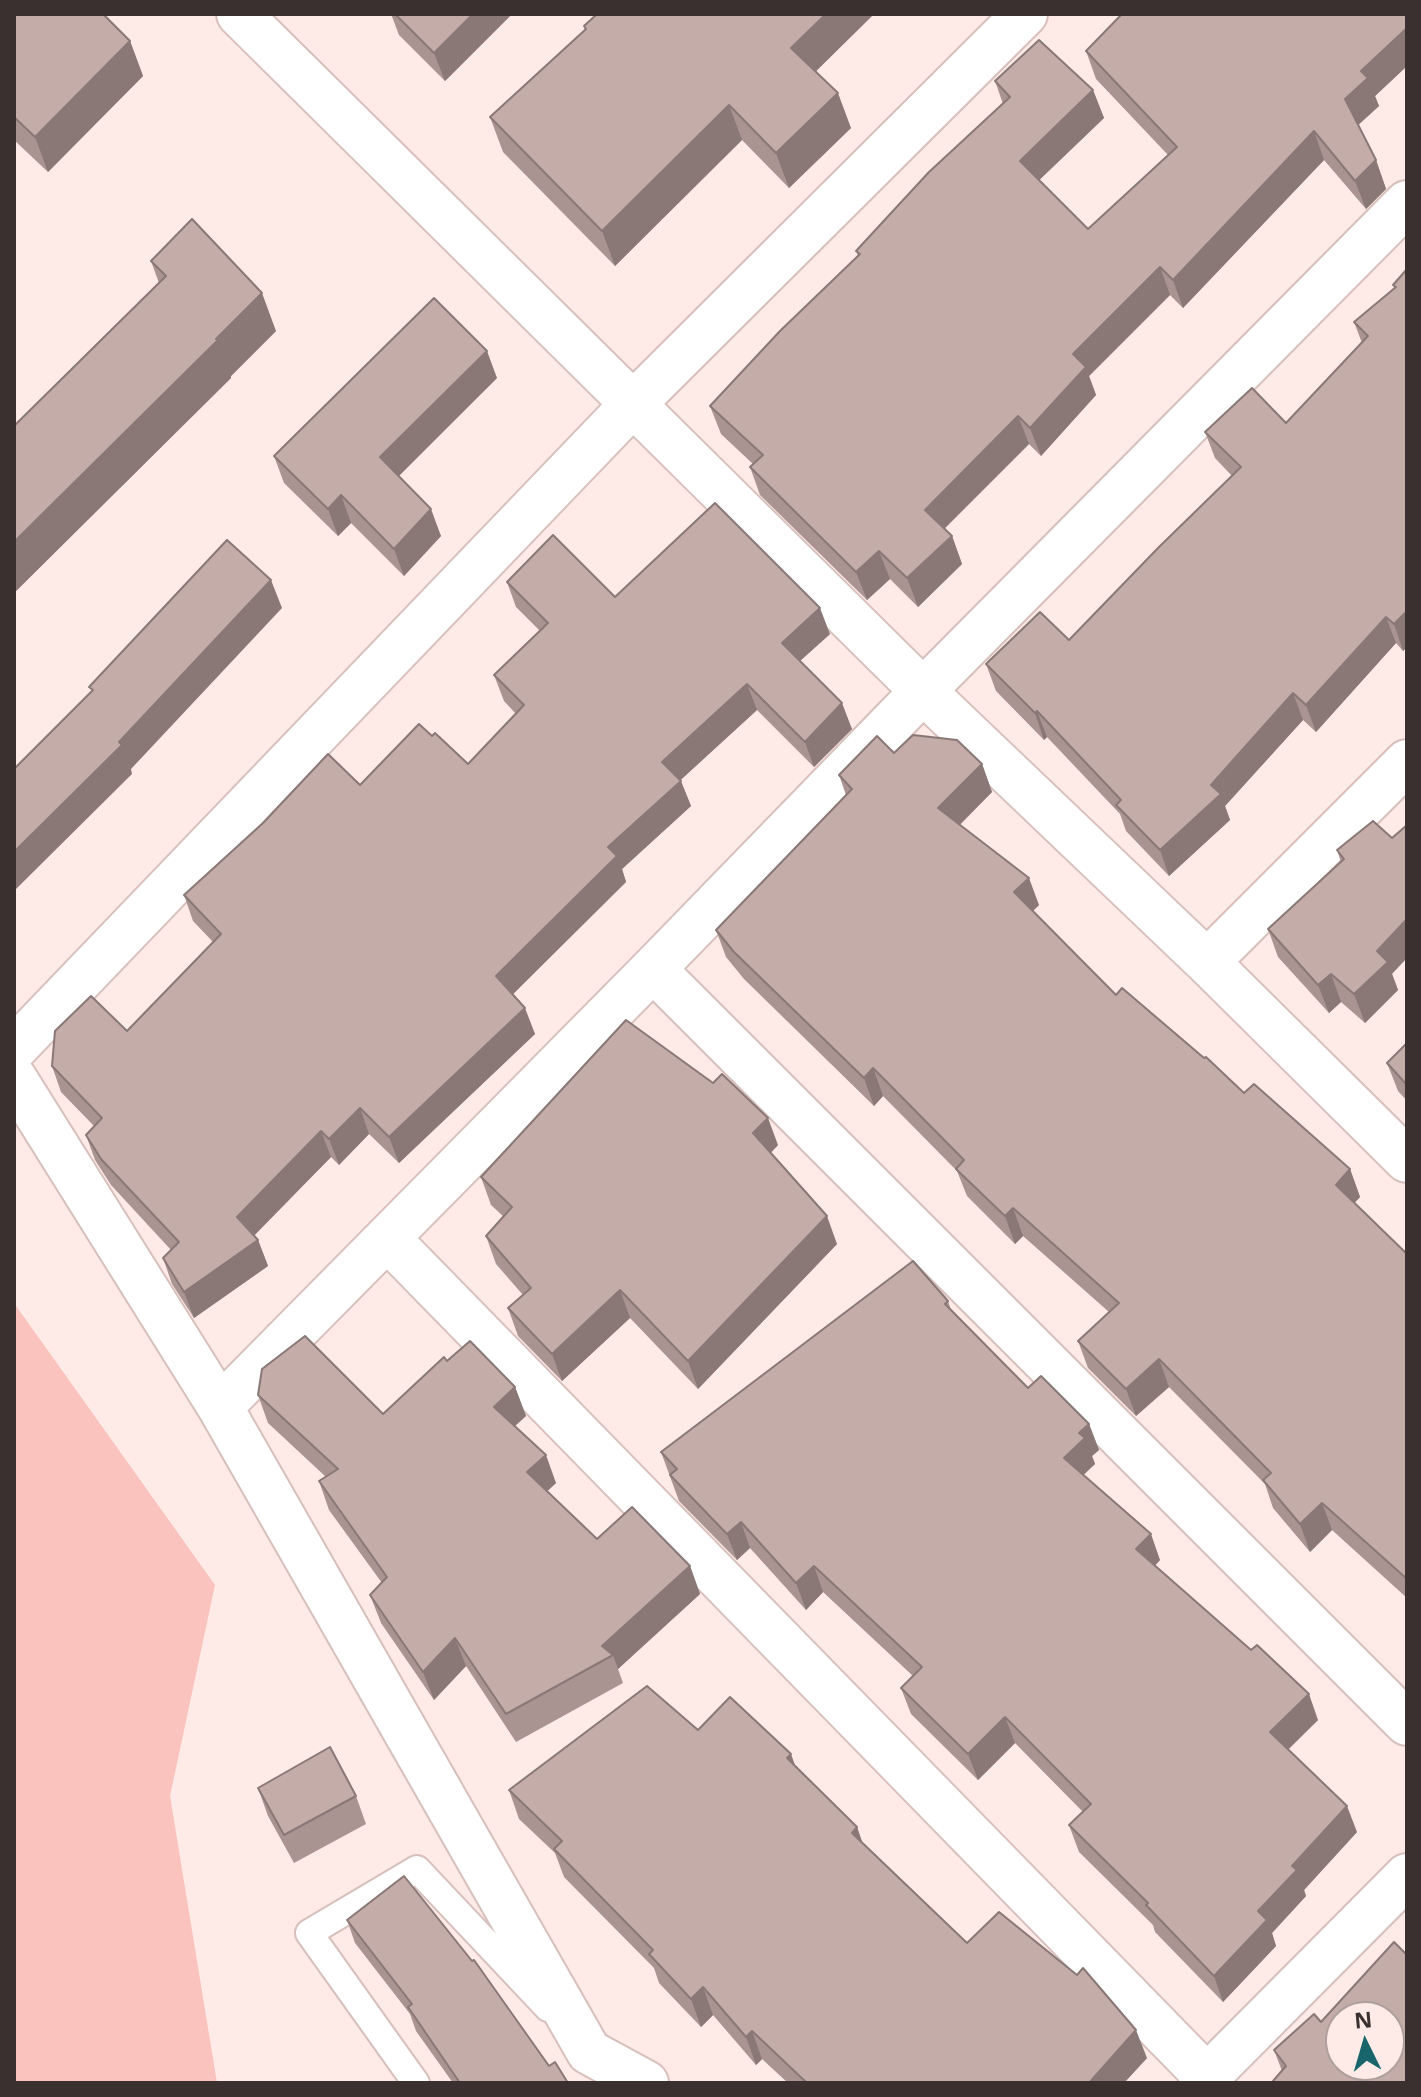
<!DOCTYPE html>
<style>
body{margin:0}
#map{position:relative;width:1421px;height:2097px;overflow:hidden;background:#feeae7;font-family:"Noto Sans",sans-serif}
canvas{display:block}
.frame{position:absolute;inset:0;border:16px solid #39302f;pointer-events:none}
.north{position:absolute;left:1325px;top:2001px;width:80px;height:80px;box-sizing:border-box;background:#feeae7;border:2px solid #afa09d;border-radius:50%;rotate:355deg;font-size:22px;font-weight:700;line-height:32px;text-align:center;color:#39302f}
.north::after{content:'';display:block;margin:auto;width:28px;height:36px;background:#18666b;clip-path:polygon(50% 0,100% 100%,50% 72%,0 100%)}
</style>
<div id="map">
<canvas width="1421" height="2097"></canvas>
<div class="frame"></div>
<div class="north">N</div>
</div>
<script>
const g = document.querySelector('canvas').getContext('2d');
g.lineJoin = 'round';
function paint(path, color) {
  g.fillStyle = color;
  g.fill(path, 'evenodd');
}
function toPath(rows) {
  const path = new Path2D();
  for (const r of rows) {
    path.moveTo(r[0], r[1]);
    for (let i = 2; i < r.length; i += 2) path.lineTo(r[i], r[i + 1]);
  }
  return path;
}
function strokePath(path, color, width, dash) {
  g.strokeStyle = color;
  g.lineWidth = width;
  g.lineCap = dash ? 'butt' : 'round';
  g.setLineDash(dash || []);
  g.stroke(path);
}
paint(toPath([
 [14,1303,215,1585,170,1796,217,2083,14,2083]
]), '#fbc3bd');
const service = toPath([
 [416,2083,309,1933,417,1869,548,2008]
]);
const minor = toPath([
 [239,14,923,691,1207,962,1407,1160],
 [1207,962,1407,762],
 [653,969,1407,1723],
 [14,1049,632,405,1025,14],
 [14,1078,220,1407,589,2052,646,2083],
 [387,1238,1207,2077],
 [220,1407,653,969,923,691,1407,203]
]);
const tertiary = toPath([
 [1201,2083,1407,1876]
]);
strokePath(service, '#d7bfbc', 30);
strokePath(minor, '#d7bfbc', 48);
strokePath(tertiary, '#d7bfbc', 48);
strokePath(service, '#fff', 26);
strokePath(minor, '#fff', 44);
strokePath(tertiary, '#fff', 44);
paint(toPath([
 [14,14,130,41,143,76,48,172,14,140],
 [391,14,512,14,445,81,399,35],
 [874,14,816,71,851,128,789,188,742,140,615,266,503,152,490,117,585,30,584,26],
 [1407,14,1407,66,1375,96,1379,106,1358,125,1376,160,1386,189,1366,209,1324,160,1183,308,1170,295,1089,376,1096,395,1041,456,1029,444,944,529,952,536,962,564,918,607,890,579,867,600,760,495,750,467,753,464,721,434,710,406,858,256,856,251,1003,104,995,81,1093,90,1104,118,1039,180,1088,229,1168,155,1096,79,1086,51],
 [151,261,276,331,231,376,231,378,14,593,14,426,159,283],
 [1407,269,1407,647,1403,651,1396,643,1316,732,1303,720,1225,806,1230,820,1169,876,1126,831,1120,814,1047,737,1044,740,996,691,986,664,1069,640,1232,476,1215,458,1205,432,1286,423,1362,343,1354,322,1394,288,1393,285],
 [497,378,398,476,441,536,404,576,351,523,338,536,284,483,274,456],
 [507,582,615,597,830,634,800,661,852,729,814,767,757,710,680,780,691,806,622,869,626,882,513,994,535,1034,399,1163,369,1134,339,1165,331,1157,254,1235,258,1240,268,1266,194,1318,172,1284,163,1258,171,1250,111,1185,95,1160,86,1135,94,1126,61,1092,52,1066,127,1031,213,942,193,921,184,895,360,785,432,736,468,764,516,714,504,701,494,675,540,631,516,607],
 [894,753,982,764,992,792,960,825,1039,905,1033,911,1116,995,1244,1093,1350,1169,1360,1197,1354,1203,1407,1254,1407,1598,1332,1530,1310,1552,1273,1508,1265,1484,1169,1387,1136,1416,1088,1368,1078,1341,1109,1312,1023,1236,1015,1244,967,1196,957,1171,883,1096,874,1106,744,979,726,957,716,930,846,795,839,775],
 [1373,821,1392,974,1398,990,1365,1023,1341,1002,1329,1013,1278,957,1268,929,1341,862,1337,850],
 [1407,1043,1407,1101,1398,1091,1387,1063],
 [778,1145,771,1153,837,1244,698,1389,630,1318,562,1381,518,1336,508,1308,523,1295,496,1264,486,1236,504,1217,491,1205,481,1177],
 [948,1301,951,1310,1028,1388,1089,1424,1099,1450,1092,1456,1095,1464,1083,1475,1160,1560,1155,1566,1318,1720,1288,1750,1357,1832,1304,1890,1306,1896,1272,1933,1276,1946,1223,2002,1155,1932,1153,1925,1079,1852,1069,1825,1083,1812,1015,1743,978,1780,911,1714,901,1688,913,1676,823,1592,806,1610,750,1548,737,1560,679,1501,661,1452],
 [447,1361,515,1387,526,1416,515,1426,556,1483,547,1491,597,1539,690,1566,700,1594,618,1669,623,1683,516,1742,466,1666,434,1700,381,1623,370,1595,382,1583,329,1510,319,1481,326,1477,268,1423,258,1395,383,1414],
 [698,1730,795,1766,857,1827,862,1842,967,1943,1147,2058,1124,2083,788,2083,762,2059,756,2065,713,2015,701,2027,659,1983,654,1968,564,1877,555,1853,519,1819,509,1790],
 [258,1788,356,1796,366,1824,294,1863,268,1816],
 [347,1920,549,2066,568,2083,453,2083,416,2031,410,2014,355,1943],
 [1321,2022,1407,2083,1274,2083,1273,2081,1282,2071,1274,2050]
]), '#a99491');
paint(toPath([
 [473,14,512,14,445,81,434,53],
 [826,14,874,14,804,83,791,48],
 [1407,28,1407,66,1375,96,1379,106,1356,127,1345,99,1361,71],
 [130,41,143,76,48,172,35,137],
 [1093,90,1104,118,1030,189,1020,161],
 [838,93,851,128,789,188,776,153],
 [729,105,742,140,615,266,602,231],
 [1314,131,1324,160,1183,308,1173,280],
 [1376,160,1386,189,1366,209,1355,181],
 [1160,267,1170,295,1089,376,1096,395,1041,456,1030,428,1073,354],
 [262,293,276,331,231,376,231,378,14,593,14,542],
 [487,351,497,378,390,485,380,457],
 [1018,416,1029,444,935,538,925,510],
 [341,495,351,523,338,536,328,509],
 [431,509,441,536,404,576,394,549],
 [952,536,962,564,918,607,907,578],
 [879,551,890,579,867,600,856,572],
 [271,580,282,608,131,769,132,774,14,891,14,852],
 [820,608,830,634,791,669,782,643],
 [1407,611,1407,647,1403,651,1394,624],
 [1386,617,1396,643,1316,732,1306,705],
 [747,684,757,710,672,788,662,762],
 [1293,693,1303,720,1225,806,1230,820,1169,876,1160,850,1211,785],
 [842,703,852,729,814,767,805,742],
 [1037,711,1047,737,1044,740,1035,713],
 [982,764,992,792,948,836,938,808],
 [681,781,691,806,622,869,626,882,506,1001,496,976,608,847],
 [1029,878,1039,905,1024,919,1014,892],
 [1407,919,1407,958,1392,974,1398,990,1365,1023,1354,994,1377,951],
 [1331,974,1341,1002,1329,1013,1318,985],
 [525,1008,535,1034,399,1163,389,1137],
 [873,1068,883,1096,874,1106,864,1078],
 [360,1108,369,1134,339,1165,329,1139],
 [768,1118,778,1145,763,1160,753,1133],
 [321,1131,331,1157,247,1243,237,1217],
 [1350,1169,1360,1197,1346,1212,1336,1185],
 [1013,1208,1023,1236,1015,1244,1005,1216],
 [827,1216,837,1244,698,1389,688,1361],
 [258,1240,268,1266,194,1318,184,1292],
 [620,1290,630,1318,562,1381,552,1354],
 [1159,1359,1169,1387,1136,1416,1126,1389],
 [515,1387,526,1416,505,1435,494,1407],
 [1089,1424,1099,1450,1092,1456,1095,1464,1074,1484,1064,1458,1079,1433],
 [546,1455,556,1483,538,1500,527,1472],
 [1322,1503,1332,1530,1310,1552,1300,1524],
 [741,1522,750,1548,737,1560,727,1534],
 [1151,1534,1160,1560,1145,1575,1136,1549],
 [690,1566,700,1594,618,1669,613,1655,602,1646],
 [814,1566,823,1592,806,1610,796,1583],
 [455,1638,466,1666,434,1700,423,1672],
 [1309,1694,1318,1720,1279,1758,1270,1732],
 [1005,1717,1015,1743,978,1780,968,1754],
 [791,1754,801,1782,787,1758],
 [1347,1806,1357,1832,1304,1890,1306,1896,1272,1933,1276,1946,1223,2002,1214,1976,1258,1911,1292,1866],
 [857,1827,867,1856,852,1833],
 [703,1987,713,2015,701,2027,691,1999],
 [1136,2030,1147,2058,1124,2083,1089,2083],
 [752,2031,762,2059,756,2065,746,2037]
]), '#897876');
const building = toPath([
 [14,14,103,14,130,41,35,137,14,117,14,14],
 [395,14,473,14,434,53,395,14],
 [597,14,826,14,791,48,838,93,776,153,729,105,602,231,490,117,586,29,584,26,597,14],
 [1122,14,1407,14,1407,28,1361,71,1368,78,1345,99,1376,160,1355,181,1314,131,1173,280,1160,267,1073,354,1086,367,1030,428,1018,416,925,510,952,536,907,578,879,551,856,572,750,467,763,455,710,406,780,331,860,254,856,251,929,172,1010,97,995,81,1039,40,1093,90,1020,161,1088,229,1177,147,1086,51,1122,14],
 [192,219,262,293,216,339,218,340,14,542,14,426,166,276,151,261,192,219],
 [1407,269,1407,611,1394,624,1386,617,1306,705,1293,693,1211,785,1221,794,1160,850,1116,805,1121,800,1037,711,1035,713,986,664,1040,612,1069,640,1159,547,1241,467,1205,432,1252,388,1286,423,1368,336,1354,322,1396,287,1393,285,1407,269],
 [434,298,487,351,380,457,431,509,394,549,341,495,328,509,274,456,434,298],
 [715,503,820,608,782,643,842,703,805,742,747,684,662,762,681,781,608,847,617,856,496,976,525,1008,389,1137,360,1108,329,1139,321,1131,237,1217,258,1240,184,1292,163,1258,179,1242,101,1159,86,1135,102,1118,52,1066,55,1031,91,996,127,1031,221,934,184,895,263,823,328,754,360,785,419,724,432,736,435,733,468,764,524,705,494,675,548,623,507,582,553,535,615,597,715,503],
 [227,540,271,580,119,742,122,745,14,852,14,769,93,690,89,687,227,540],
 [913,735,957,740,982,764,938,808,1029,878,1014,892,1116,995,1122,988,1204,1058,1206,1057,1244,1093,1254,1084,1350,1169,1336,1185,1407,1254,1407,1579,1322,1503,1300,1524,1263,1480,1271,1473,1159,1359,1126,1389,1078,1341,1119,1303,1013,1208,1005,1216,956,1169,964,1160,873,1068,864,1078,734,952,716,930,852,789,839,775,877,736,894,753,913,735],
 [1373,821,1392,838,1407,825,1407,919,1377,951,1388,962,1354,994,1331,974,1318,985,1268,929,1344,859,1337,850,1373,821],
 [626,1020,713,1083,722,1074,768,1118,753,1133,827,1216,688,1361,620,1290,552,1354,508,1308,531,1288,486,1236,512,1207,481,1177,626,1020],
 [1407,1043,1407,1085,1387,1063,1407,1043],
 [913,1261,948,1301,945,1304,1028,1388,1041,1376,1089,1424,1079,1433,1085,1438,1064,1458,1151,1534,1136,1549,1251,1650,1257,1645,1309,1694,1270,1732,1347,1806,1292,1866,1297,1870,1258,1911,1267,1920,1214,1976,1146,1905,1148,1903,1069,1825,1091,1804,1005,1717,968,1754,901,1688,922,1667,814,1566,796,1583,741,1522,727,1534,670,1475,677,1469,661,1452,913,1261],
 [305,1336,383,1414,444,1357,447,1361,470,1341,515,1387,494,1407,546,1455,527,1472,597,1539,632,1507,690,1566,602,1646,613,1655,506,1714,455,1638,423,1672,370,1595,387,1577,319,1481,338,1469,258,1395,262,1369,305,1336],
 [647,1686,698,1730,730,1697,791,1754,787,1758,857,1827,852,1833,967,1943,999,1912,1077,1975,1083,1968,1136,2030,1089,2083,807,2083,752,2031,746,2037,703,1987,691,1999,649,1954,653,1950,554,1849,562,1841,509,1790,647,1686],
 [330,1747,356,1796,284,1835,258,1788,330,1747],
 [404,1876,472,1961,474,1960,549,2066,555,2062,568,2083,460,2083,408,2007,412,2004,347,1920,404,1876],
 [1394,1942,1407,1955,1407,2083,1275,2083,1273,2081,1286,2066,1274,2050,1314,2014,1321,2022,1394,1942],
 [1341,2017,1389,2017,1389,2065,1341,2065,1341,2017]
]);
paint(building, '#c4aca9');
strokePath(building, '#897876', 2);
</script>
